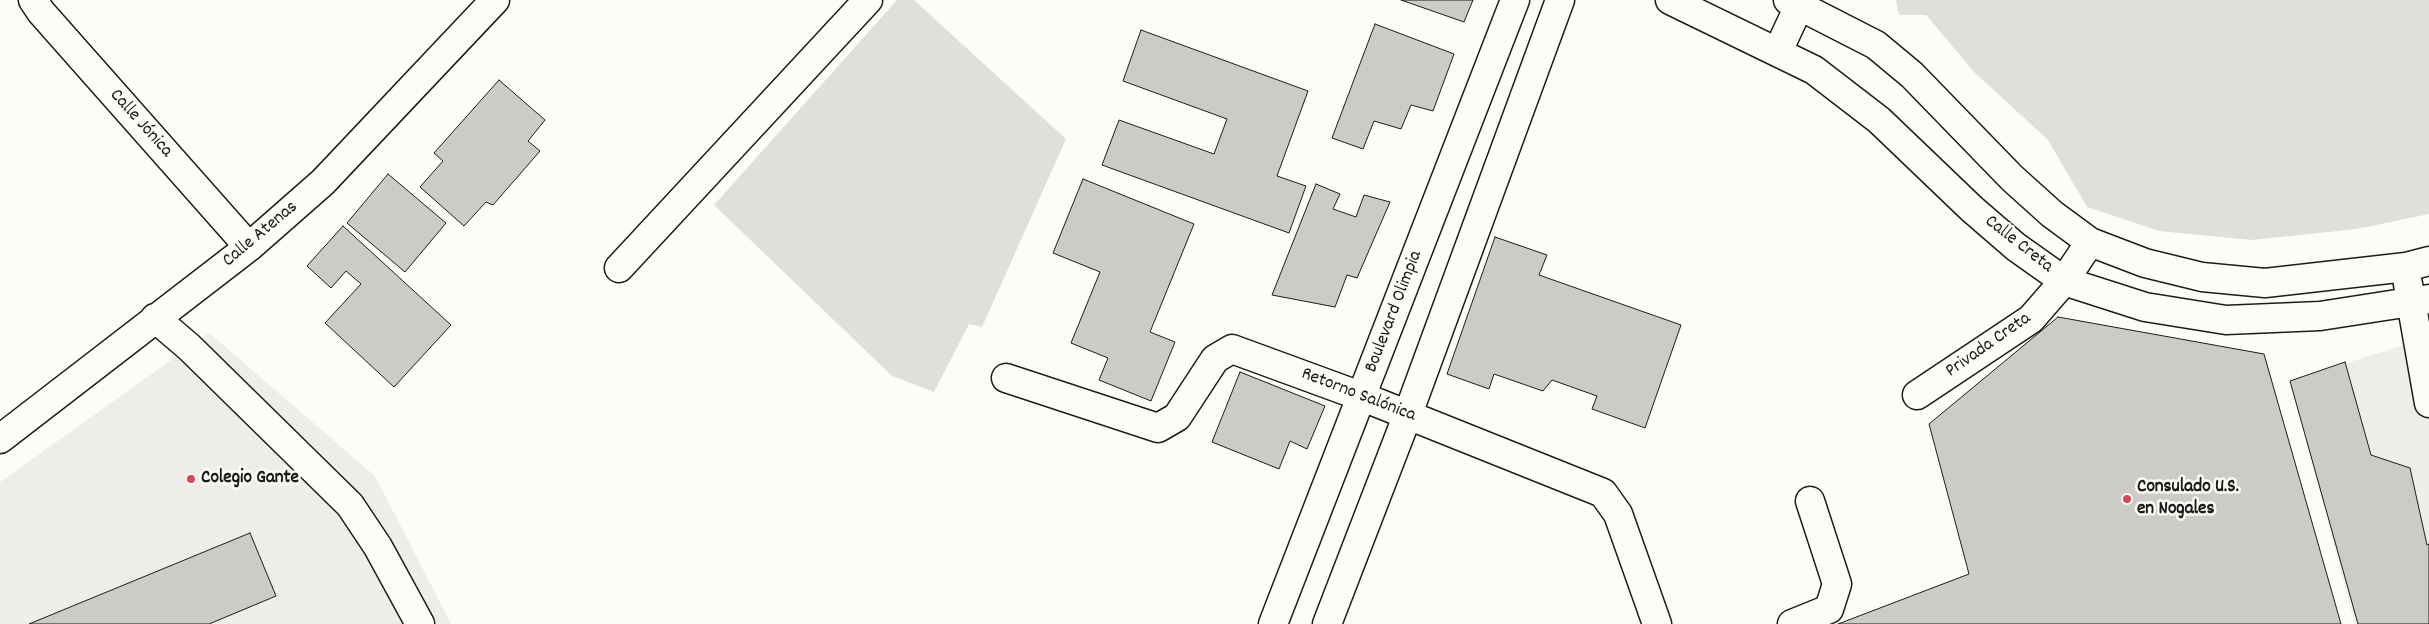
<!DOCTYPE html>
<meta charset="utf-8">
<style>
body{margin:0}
canvas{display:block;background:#fdfcf7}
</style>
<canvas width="2429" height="624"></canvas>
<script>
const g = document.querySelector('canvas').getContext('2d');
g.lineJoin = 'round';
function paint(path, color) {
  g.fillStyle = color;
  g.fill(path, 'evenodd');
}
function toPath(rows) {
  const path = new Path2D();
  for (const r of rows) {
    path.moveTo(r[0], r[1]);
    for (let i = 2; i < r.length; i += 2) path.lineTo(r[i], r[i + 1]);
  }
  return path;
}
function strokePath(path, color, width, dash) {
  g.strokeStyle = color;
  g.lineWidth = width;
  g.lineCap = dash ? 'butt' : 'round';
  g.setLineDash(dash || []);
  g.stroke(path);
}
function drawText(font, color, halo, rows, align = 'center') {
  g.font = font + ' Dekko,sans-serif';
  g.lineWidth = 5;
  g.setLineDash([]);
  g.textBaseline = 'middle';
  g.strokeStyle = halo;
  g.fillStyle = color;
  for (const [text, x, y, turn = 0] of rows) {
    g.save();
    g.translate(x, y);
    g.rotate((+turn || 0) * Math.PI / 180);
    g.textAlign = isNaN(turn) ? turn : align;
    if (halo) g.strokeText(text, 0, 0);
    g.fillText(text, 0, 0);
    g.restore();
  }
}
paint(toPath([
 [209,333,375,476,451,624,0,624,0,482],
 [2429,337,2429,624,2355,624,2290,381]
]), '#eeede9');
paint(toPath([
 [897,0,914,0,1066,139,982,327,969,324,934,392,892,376,714,205],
 [1896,0,2429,0,2429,214,2357,229,2252,240,2159,231,2087,207,2048,140,1974,72,1926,15,1899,15]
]), '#e0dfdb');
const building = toPath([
 [1401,0,1473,0,1464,22,1401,0],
 [1375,24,1454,54,1433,111,1411,105,1401,129,1374,121,1363,149,1332,138,1375,24],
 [1141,30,1308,91,1277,176,1306,186,1289,233,1102,165,1119,120,1214,154,1227,119,1123,81,1141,30],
 [499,80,545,120,528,141,540,151,493,205,486,202,464,226,420,187,443,161,434,153,499,80],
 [388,174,446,223,405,272,347,223,388,174],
 [1083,179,1194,224,1150,332,1175,342,1151,401,1099,380,1108,358,1071,343,1100,272,1053,253,1083,179],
 [1316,184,1340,194,1333,209,1356,217,1364,195,1390,202,1357,278,1347,275,1335,307,1272,295,1316,184],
 [343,226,451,325,394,387,325,323,361,284,346,271,331,288,307,266,343,226],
 [1495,237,1547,255,1539,275,1681,325,1645,428,1592,409,1597,396,1552,380,1543,391,1494,374,1489,389,1447,374,1495,237],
 [2058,317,2264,354,2341,624,1838,624,1969,574,1929,424,2058,317],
 [2345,362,2371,455,2410,468,2427,545,2429,544,2429,624,2358,624,2290,381,2345,362],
 [1240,372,1325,406,1307,449,1290,441,1279,469,1212,442,1240,372],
 [250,533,276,596,209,624,29,624,250,533]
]);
paint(building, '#cccbc8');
strokePath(building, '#1c1c1c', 1);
const minor = toPath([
 [33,0,41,12,249,247],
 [1670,0,1814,70,1879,120,1972,209,2016,247,2064,281,2145,307,2226,320,2320,316,2429,299],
 [1788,0,1876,45,1912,75,2012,178,2052,214,2090,242,2145,263,2202,277,2265,283,2406,267,2429,261],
 [1778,51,1799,6],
 [619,268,868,0],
 [2408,284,2429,403],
 [155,318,189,347,350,505,378,547,420,624],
 [1006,378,1158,428,1177,417,1215,359,1232,349,1363,397,1603,493,1618,514,1657,624],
 [1917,395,2031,319,2064,281,2090,242],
 [0,439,249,247,323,182,495,0],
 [1273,624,1515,0],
 [1327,624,1408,414,1560,0],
 [1792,624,1829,609,1837,584,1810,501]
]);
strokePath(minor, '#1c1c1c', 31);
strokePath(minor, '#fdfcf7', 28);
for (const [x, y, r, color] of [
 [191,479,5,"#d1495b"],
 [2127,499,5,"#d1495b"]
]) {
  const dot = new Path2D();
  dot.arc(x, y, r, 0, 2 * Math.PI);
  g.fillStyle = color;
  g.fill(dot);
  strokePath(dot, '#fdfcf7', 2);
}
drawText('19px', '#1c1c1c', '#fdfcf7', [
 ["Calle Jónica",140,124,48],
 ["Calle Atenas",261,235,-40],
 ["Calle Creta",2018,245,38],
 ["Boulevard Olimpia",1395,312,-69],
 ["Privada Creta",1989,346,-35],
 ["Retorno Salónica",1358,396,21]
]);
drawText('bold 19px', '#1c1c1c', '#fdfcf7', [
 ["Colegio Gante",201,479],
 ["Consulado U.S.",2137,488],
 ["en Nogales",2137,510]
], 'left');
</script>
